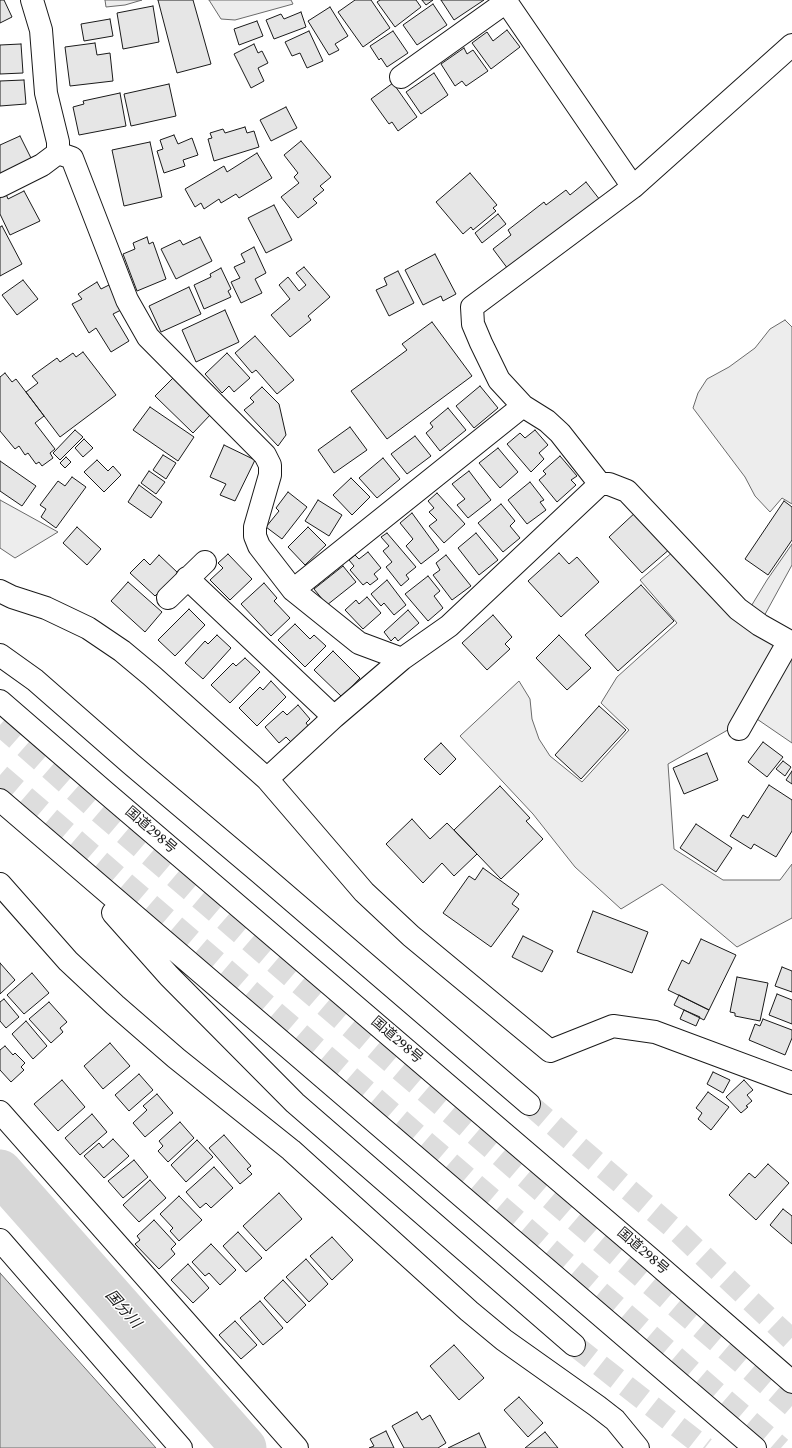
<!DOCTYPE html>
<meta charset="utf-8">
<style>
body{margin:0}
canvas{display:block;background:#fff}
</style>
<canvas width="792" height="1448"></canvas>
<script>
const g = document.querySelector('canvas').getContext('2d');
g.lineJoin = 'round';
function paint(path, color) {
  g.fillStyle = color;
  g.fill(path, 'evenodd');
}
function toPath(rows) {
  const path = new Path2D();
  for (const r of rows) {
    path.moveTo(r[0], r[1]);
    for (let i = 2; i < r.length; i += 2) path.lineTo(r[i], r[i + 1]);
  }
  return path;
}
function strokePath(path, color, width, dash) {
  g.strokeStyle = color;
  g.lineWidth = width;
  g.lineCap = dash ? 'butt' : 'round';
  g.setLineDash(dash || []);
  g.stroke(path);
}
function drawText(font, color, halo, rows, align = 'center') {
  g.font = font + ' Spectral,"Noto Sans JP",serif';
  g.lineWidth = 3;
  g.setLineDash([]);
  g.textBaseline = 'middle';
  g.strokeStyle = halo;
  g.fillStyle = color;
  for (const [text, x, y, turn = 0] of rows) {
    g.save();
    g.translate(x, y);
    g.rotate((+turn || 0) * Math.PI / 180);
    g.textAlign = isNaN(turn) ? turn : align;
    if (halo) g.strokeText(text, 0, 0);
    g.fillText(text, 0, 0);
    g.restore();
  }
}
const green = toPath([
 [105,0,142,0,125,5,106,7,105,0],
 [209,0,291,0,293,4,235,20,221,19,209,0],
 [785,320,792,327,792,504,782,498,770,512,755,496,745,477,693,408,698,393,707,379,729,367,755,348,770,329,785,320],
 [0,500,58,532,15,558,0,548,0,500],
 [792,544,792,565,763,618,750,608,767,580,792,544],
 [674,551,781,642,733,727,668,764,674,849,723,880,780,880,792,864,792,918,737,947,662,884,621,909,575,867,533,814,460,736,519,681,530,699,532,719,539,739,550,756,582,782,629,730,601,703,617,677,677,623,640,580,674,551],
 [792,650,792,743,754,717,792,650]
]);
paint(green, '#ededed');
strokePath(green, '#6a6a6a', 1);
const water = toPath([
 [0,1273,101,1386,156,1448,0,1448,0,1273]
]);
paint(water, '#d7d7d7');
strokePath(water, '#6a6a6a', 1);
strokePath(toPath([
 [0,1172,244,1448]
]), '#d7d7d7', 45);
const building = toPath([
 [0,0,4,0,12,17,0,23,0,0],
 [158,0,193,0,211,64,177,73,158,0],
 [355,0,371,0,390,28,363,47,338,12,355,0],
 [380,0,416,0,421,7,395,27,377,2,380,0],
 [422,0,433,0,426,5,422,0],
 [441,0,484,0,454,20,441,0],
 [433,4,447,25,417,45,403,25,433,4],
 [153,6,159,42,123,49,117,13,153,6],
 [330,7,348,36,335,44,339,50,329,55,308,21,330,7],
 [301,12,306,27,274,39,266,20,281,14,284,19,301,12],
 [110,19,113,36,84,41,81,24,110,19],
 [257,21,263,36,239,45,234,29,257,21],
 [507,30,520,47,491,69,472,43,487,32,493,41,507,30],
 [309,31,323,61,307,68,300,53,292,56,285,42,309,31],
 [393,31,408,53,387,67,381,58,379,60,370,46,393,31],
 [95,43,97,55,110,53,113,81,70,86,65,47,95,43],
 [21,44,23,73,0,74,0,45,21,44],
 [254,44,258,53,262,51,268,63,258,68,264,81,251,88,234,54,254,44],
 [464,48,467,54,473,50,488,71,466,86,462,81,455,86,441,64,464,48],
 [434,73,448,95,421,114,406,92,434,73],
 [24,80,26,104,0,106,0,81,24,80],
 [393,83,417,117,398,131,392,122,389,124,371,99,393,83],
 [169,84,176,116,131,126,124,94,169,84],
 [120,93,126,126,79,135,73,107,84,104,83,101,120,93],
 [286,107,297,128,271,141,260,120,286,107],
 [245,127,247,133,254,131,259,147,214,161,208,139,212,138,210,133,223,129,225,133,245,127],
 [174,135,178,144,192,138,198,155,183,160,185,166,164,173,157,151,163,149,160,140,174,135],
 [20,136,33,162,0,178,0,145,20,136],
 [301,141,331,177,320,186,324,190,313,199,317,203,298,218,281,197,299,183,294,177,298,173,284,155,301,141],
 [150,142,162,197,124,206,112,150,150,142],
 [257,153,272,178,239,198,236,194,221,203,219,199,204,209,201,203,195,207,185,189,224,166,227,172,257,153],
 [470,173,497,205,493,208,496,211,473,230,471,227,463,234,436,202,470,173],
 [586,182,600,200,508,269,493,249,511,235,508,230,544,202,546,205,566,190,570,195,586,182],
 [24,191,40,221,10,235,0,214,0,197,6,194,8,199,24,191],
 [274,205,292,240,266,253,248,218,274,205],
 [498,214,506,224,482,243,475,233,498,214],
 [2,226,22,264,0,276,0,227,2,226],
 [147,237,149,244,153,242,166,279,137,291,123,254,135,249,133,243,147,237],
 [200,237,212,261,176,279,161,249,180,240,183,245,200,237],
 [254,247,266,273,255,279,262,293,241,303,231,282,240,278,234,267,245,262,241,254,254,247],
 [435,254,456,294,443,301,441,296,423,305,405,270,435,254],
 [304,267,330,297,308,316,311,320,290,337,271,315,290,299,279,285,288,277,299,291,306,285,296,273,304,267],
 [221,268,231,289,228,291,231,297,204,309,194,285,211,277,210,274,221,268],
 [398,271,414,303,389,316,376,290,387,285,384,278,398,271],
 [23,280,38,299,17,315,2,295,23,280],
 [97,282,101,289,109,285,123,309,113,314,129,341,111,352,96,328,89,333,72,304,82,299,78,294,97,282],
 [189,287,201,314,161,332,149,306,189,287],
 [225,310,239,342,196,362,182,330,225,310],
 [432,322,472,376,387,439,351,391,407,350,402,344,432,322],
 [255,336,294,380,277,394,256,370,252,373,235,353,255,336],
 [83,352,116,395,60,437,26,392,38,383,32,376,57,358,60,362,73,353,76,357,83,352],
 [227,353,250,378,234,392,229,386,222,393,205,374,227,353],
 [5,373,12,382,16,379,44,416,35,423,55,449,50,453,53,458,42,466,39,462,36,464,28,453,25,455,19,446,15,449,0,431,0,377,5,373],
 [174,377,211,414,193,433,155,396,174,377],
 [480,386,498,408,474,428,456,406,480,386],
 [262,387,279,404,286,435,278,446,244,410,254,402,250,398,262,387],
 [150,407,194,437,178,461,133,430,150,407],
 [448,408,466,430,440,451,426,433,433,427,430,423,448,408],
 [350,427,367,450,334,473,318,450,350,427],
 [75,430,83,437,60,460,53,453,75,430],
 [535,430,548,445,539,453,544,459,531,472,507,444,520,433,525,438,535,430],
 [415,436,431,456,407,474,391,454,415,436],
 [84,439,93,448,83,457,75,448,84,439],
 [224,445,255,460,235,501,220,495,226,484,210,477,224,445],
 [498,448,518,472,500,488,479,463,498,448],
 [163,455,176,463,166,479,153,470,163,455],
 [560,456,577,476,571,480,576,485,557,502,539,480,546,474,543,471,560,456],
 [66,457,71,462,65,468,60,463,66,457],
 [383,458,400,479,377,498,359,478,383,458],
 [97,460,108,471,113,466,121,475,104,492,84,472,97,460],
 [0,461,36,486,22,506,0,491,0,461],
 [149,471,165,482,156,494,141,483,149,471],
 [469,471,491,500,468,518,457,505,465,499,452,484,469,471],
 [72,477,86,487,56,528,41,517,46,509,40,505,58,481,65,486,72,477],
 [351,478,370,497,352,515,333,495,351,478],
 [530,482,544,500,540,502,546,510,527,524,508,500,530,482],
 [139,485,162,502,151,518,128,502,139,485],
 [288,492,307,507,282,539,266,527,279,511,276,508,288,492],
 [437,493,465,524,444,543,429,526,437,520,429,512,434,508,428,501,437,493],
 [318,500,342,515,329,536,305,521,318,500],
 [784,501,792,507,792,540,768,575,745,559,784,501],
 [501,504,515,521,510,526,520,538,503,552,478,523,501,504],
 [637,511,671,548,642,573,609,537,637,511],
 [412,513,439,550,421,564,406,546,413,539,400,523,412,513],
 [77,527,101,549,87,565,63,543,77,527],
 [308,527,326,545,305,565,288,547,308,527],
 [387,533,416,567,406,575,409,579,401,586,386,567,392,562,383,551,389,546,381,537,387,533],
 [476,533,498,560,479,575,458,548,476,533],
 [368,552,381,568,374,574,378,579,370,585,367,582,363,585,350,570,354,566,349,560,355,555,359,559,368,552],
 [559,553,569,564,577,557,599,582,561,617,528,581,559,553],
 [228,554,252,579,230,600,210,580,223,568,218,563,228,554],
 [159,555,178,573,155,596,130,573,144,559,150,565,159,555],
 [446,555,471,586,452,600,433,575,440,570,436,563,446,555],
 [343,566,356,582,327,605,314,589,343,566],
 [428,576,440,591,434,596,443,608,428,621,405,594,428,576],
 [387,580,406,605,394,615,384,603,381,606,371,594,387,580],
 [128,582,162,612,145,632,111,601,128,582],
 [264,583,277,598,274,601,290,618,271,636,241,604,264,583],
 [641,585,674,621,618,671,585,635,641,585],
 [367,597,381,613,363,629,345,610,356,600,359,604,367,597],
 [189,609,205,625,175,656,158,640,189,609],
 [408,610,419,623,398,641,395,637,391,641,384,632,408,610],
 [493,615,512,637,505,644,510,649,487,670,462,643,493,615],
 [295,624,310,639,314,635,326,646,305,667,278,640,295,624],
 [217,635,231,648,203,679,185,663,205,641,208,644,217,635],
 [559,635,591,668,567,690,536,658,559,635],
 [333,651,360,678,342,697,314,670,333,651],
 [245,658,260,672,230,703,211,685,233,663,236,666,245,658],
 [271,681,286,697,257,726,239,708,260,687,263,690,271,681],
 [298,705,310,719,306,723,309,727,292,743,286,737,279,743,265,727,283,711,287,715,298,705],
 [599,706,626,730,581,779,555,755,599,706],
 [763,742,783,757,767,777,748,762,763,742],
 [441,743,456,759,440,775,424,759,441,743],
 [707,753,718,780,684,794,673,768,707,753],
 [783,761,791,767,785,776,776,769,783,761],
 [792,771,792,784,786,780,792,771],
 [769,785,792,800,792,831,776,857,754,844,751,849,730,836,743,815,748,818,769,785],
 [500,786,530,818,526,821,543,839,501,879,454,830,500,786],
 [412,819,430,839,447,823,477,854,454,876,442,863,423,883,386,844,412,819],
 [696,824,732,848,716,872,680,848,696,824],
 [483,868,519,894,512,904,519,909,491,947,443,913,469,876,475,880,483,868],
 [593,911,648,932,632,973,577,952,593,911],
 [523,936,553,951,542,972,512,957,523,936],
 [701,939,736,955,709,1010,668,990,682,960,689,964,701,939],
 [0,963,15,980,0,994,0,963],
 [782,967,792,971,792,992,775,986,782,967],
 [32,973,49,993,24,1014,7,995,32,973],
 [737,977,768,983,760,1021,735,1016,735,1013,730,1012,737,977],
 [777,994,792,1000,792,1024,769,1015,777,994],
 [679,995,709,1010,704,1020,674,1005,679,995],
 [4,999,19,1017,6,1028,0,1021,0,1002,4,999],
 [49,1002,67,1022,60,1028,63,1032,51,1043,29,1019,49,1002],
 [684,1010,700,1017,696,1026,680,1019,684,1010],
 [763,1019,792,1030,792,1038,785,1055,749,1040,755,1024,760,1026,763,1019],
 [26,1021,47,1046,33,1059,12,1034,26,1021],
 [110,1043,130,1066,103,1089,84,1066,110,1043],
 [5,1046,13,1055,15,1053,25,1063,21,1067,24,1070,11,1082,0,1070,0,1050,5,1046],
 [713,1072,730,1080,723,1093,707,1084,713,1072],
 [139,1074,153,1090,129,1111,115,1095,139,1074],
 [62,1080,85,1107,58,1131,34,1104,62,1080],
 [744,1080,753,1090,747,1095,752,1101,746,1106,748,1107,741,1113,726,1097,744,1080],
 [708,1092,729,1107,711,1130,698,1119,702,1113,696,1108,708,1092],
 [157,1094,173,1113,145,1137,133,1123,147,1110,143,1106,157,1094],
 [92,1114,107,1132,80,1155,65,1138,92,1114],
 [180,1122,194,1138,168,1162,158,1151,163,1146,159,1141,180,1122],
 [224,1135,251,1166,247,1169,252,1174,240,1184,209,1148,224,1135],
 [113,1139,129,1156,104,1178,84,1156,99,1143,103,1148,113,1139],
 [197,1140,213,1157,186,1182,171,1165,197,1140],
 [134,1160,148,1177,123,1198,108,1181,134,1160],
 [768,1164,789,1183,756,1220,729,1195,749,1173,755,1178,768,1164],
 [214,1167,233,1188,211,1208,206,1203,200,1208,186,1192,214,1167],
 [150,1180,166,1198,139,1222,123,1205,150,1180],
 [279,1193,302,1219,266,1251,243,1226,279,1193],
 [179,1196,202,1220,179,1241,170,1231,173,1228,160,1214,179,1196],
 [783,1209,792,1216,792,1244,770,1225,783,1209],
 [154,1220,176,1244,171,1249,175,1254,159,1269,135,1244,140,1240,137,1236,154,1220],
 [238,1232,262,1258,246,1272,223,1246,238,1232],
 [332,1237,353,1260,332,1280,310,1256,332,1237],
 [211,1244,236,1270,220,1285,209,1273,205,1276,192,1262,211,1244],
 [306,1259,328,1284,309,1302,286,1277,306,1259],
 [188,1264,209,1288,193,1303,171,1280,188,1264],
 [283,1280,306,1305,287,1323,264,1298,283,1280],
 [260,1301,283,1328,263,1345,240,1318,260,1301],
 [235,1321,257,1345,241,1359,219,1335,235,1321],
 [454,1345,484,1378,459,1400,430,1366,454,1345],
 [519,1397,543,1423,528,1437,504,1410,519,1397],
 [417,1412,422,1420,430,1415,446,1443,438,1448,404,1448,392,1426,417,1412],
 [386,1431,394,1448,369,1448,374,1446,370,1439,386,1431],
 [545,1432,558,1448,525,1448,545,1432],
 [479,1433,486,1448,448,1448,479,1433]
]);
paint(building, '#e6e6e6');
strokePath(building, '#1a1a1a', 1);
strokePath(toPath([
 [0,725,92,806,792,1406],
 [0,775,781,1448],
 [529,1104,679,1233,792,1340],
 [574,1345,705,1448]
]), '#ddd', 22, [22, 11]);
const minor = toPath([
 [505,0,633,187],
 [401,77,506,2],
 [58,153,72,158,127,300,148,337,265,455,270,465,270,475,255,527,255,536,259,546,293,590,359,643,402,659],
 [0,186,42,165,58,153,58,142,46,93,41,30,32,0],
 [600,484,560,433,547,421,523,406,499,380,481,343,473,324,472,307,633,187,792,45],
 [187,578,334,717],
 [293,590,523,406],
 [0,591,12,597,46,608,88,628,122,651,152,676,267,779,364,892,411,936,550,1051,613,1026,655,1032,792,1083],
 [168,598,205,562],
 [739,729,789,641],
 [267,779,334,717,402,659,449,626,600,484,609,484,627,491,738,609,760,625,792,643],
 [0,884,68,961,115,1005,176,1058,291,1150,469,1311,504,1340,597,1406,615,1420,638,1448],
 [0,1112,297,1448],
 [0,1240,181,1448]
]);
const highway = toPath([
 [0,655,35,680,131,764,259,872,529,1104],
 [0,701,105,792,652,1260,792,1382],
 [0,800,755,1448],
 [113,913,169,976,295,1103,574,1345]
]);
strokePath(minor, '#1a1a1a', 24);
strokePath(highway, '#1a1a1a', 24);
strokePath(minor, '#fff', 22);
strokePath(highway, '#fff', 22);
drawText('14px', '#1a1a1a', '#fff', [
 ["国道298号",150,831,41],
 ["国道298号",396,1041,41],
 ["国道298号",642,1252,41]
]);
drawText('italic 15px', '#1a1a1a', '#fff', [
 ["国分川",122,1310,49]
]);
</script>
